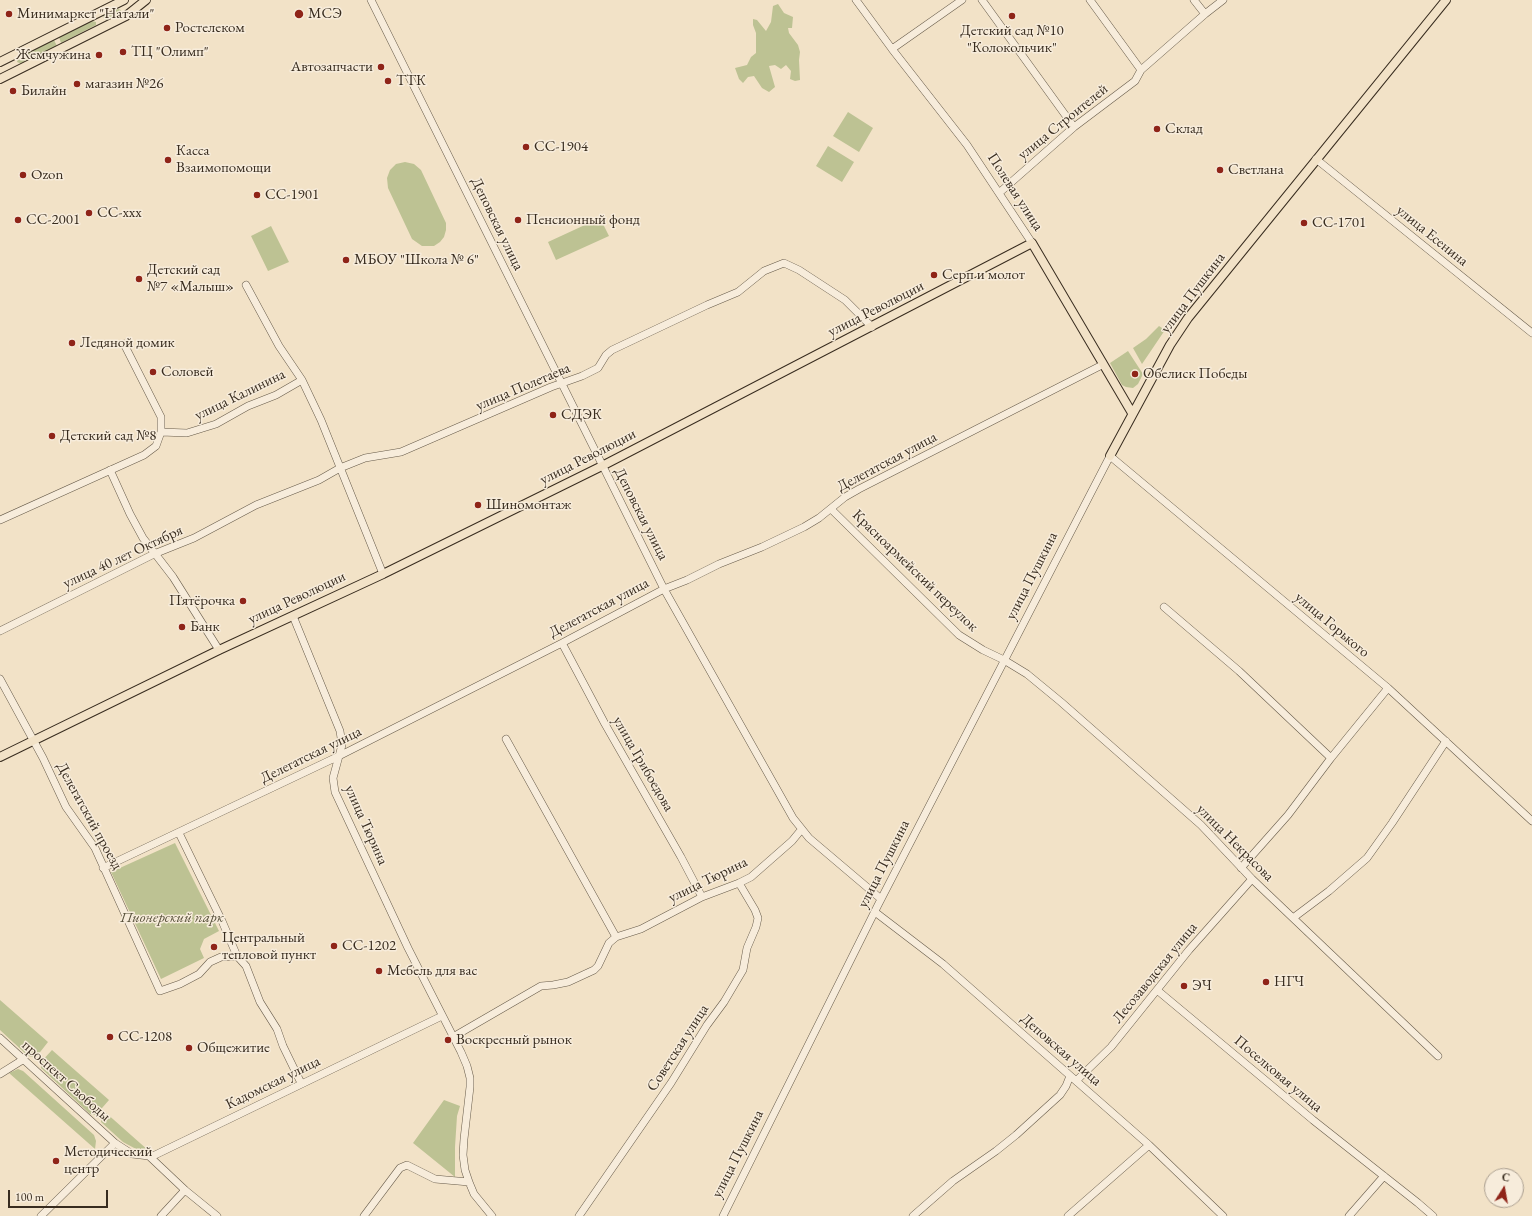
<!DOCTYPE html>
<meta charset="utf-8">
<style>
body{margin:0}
#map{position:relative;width:1532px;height:1216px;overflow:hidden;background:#f2e2c7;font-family:"EB Garamond",serif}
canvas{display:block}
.north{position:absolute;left:1484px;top:1168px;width:40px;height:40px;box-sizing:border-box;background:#f7ecdb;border:1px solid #ab9f90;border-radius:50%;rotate:11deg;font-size:11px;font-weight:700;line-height:16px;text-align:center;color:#382c1f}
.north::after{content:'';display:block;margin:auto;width:14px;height:18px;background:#8f2418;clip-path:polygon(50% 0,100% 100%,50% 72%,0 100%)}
.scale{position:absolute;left:8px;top:1190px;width:100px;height:18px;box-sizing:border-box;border:2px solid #382c1f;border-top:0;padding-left:5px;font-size:12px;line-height:14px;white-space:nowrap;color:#382c1f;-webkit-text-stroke:3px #f7ecdb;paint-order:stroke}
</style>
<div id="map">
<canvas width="1532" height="1216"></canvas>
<div class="north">С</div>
<div class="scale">100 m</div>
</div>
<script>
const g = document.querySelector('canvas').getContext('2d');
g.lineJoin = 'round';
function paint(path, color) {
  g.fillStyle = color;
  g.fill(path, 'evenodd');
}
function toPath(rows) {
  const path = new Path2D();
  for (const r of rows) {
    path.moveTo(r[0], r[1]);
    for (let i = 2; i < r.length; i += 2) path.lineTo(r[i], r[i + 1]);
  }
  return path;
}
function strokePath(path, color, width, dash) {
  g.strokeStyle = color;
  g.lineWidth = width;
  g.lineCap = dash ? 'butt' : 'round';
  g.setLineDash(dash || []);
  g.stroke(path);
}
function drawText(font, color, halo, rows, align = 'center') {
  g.font = font + ' "EB Garamond",serif';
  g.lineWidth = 3;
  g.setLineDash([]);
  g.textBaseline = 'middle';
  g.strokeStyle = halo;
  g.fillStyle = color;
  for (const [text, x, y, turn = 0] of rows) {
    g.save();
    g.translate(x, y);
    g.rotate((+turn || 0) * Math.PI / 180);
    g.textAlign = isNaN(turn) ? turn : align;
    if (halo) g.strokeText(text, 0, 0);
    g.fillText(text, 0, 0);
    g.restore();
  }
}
paint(toPath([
 [778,4,784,13,793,17,792,28,788,28,789,33,798,45,800,52,799,60,800,80,795,81,790,79,791,71,786,65,781,69,775,65,769,66,775,87,769,92,762,88,754,76,748,77,743,83,739,79,735,68,747,65,751,57,756,53,756,33,753,25,753,19,757,20,766,31,771,22,773,6],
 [118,9,121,10,120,14,107,20,104,19,103,17,104,15],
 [92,21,96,22,96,25,61,43,59,37],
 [54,40,57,46,22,64,17,62,18,58],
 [848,112,873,128,859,152,833,136],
 [828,146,854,162,842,182,816,166],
 [405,162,414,164,421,170,446,223,446,230,444,237,440,242,434,246,422,246,412,239,388,188,387,178,390,170,396,164],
 [600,218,609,236,556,260,548,242],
 [271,226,289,262,268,271,251,236],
 [1159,326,1165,330,1142,364,1133,348,1146,339],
 [1128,351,1143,374,1138,384,1133,388,1126,387,1122,385,1110,363],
 [175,843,219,931,204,939,200,949,204,958,161,979,111,872],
 [0,1000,48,1042,37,1056,33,1057,28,1056,0,1030],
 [52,1050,109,1100,96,1115,90,1114,41,1068,41,1062],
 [18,1069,23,1071,94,1135,96,1141,95,1149,9,1073],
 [444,1100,460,1106,457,1116,455,1147,455,1177,413,1143],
 [105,1112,149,1151,136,1149,123,1142,101,1122,101,1118]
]), '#bdc293');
const minor = toPath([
 [371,0,664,589,793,818,809,838,881,899],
 [856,0,892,49,967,145,1032,243],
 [982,0,1074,127],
 [1090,0,1141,70],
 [1194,0,1205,14,1223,0],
 [892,49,962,0],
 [1316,159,1532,333],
 [999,193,1074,127,1135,81,1141,70,1205,14],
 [246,285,279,346,302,380,321,420,383,574],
 [161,432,187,433,216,424,248,406,276,395,302,380],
 [110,470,130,514,143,538,173,577,219,650],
 [831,509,959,635,983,650,1004,660,1027,674,1061,702,1201,825,1252,879,1438,1056],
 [0,520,144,455,156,446,161,432,161,417,124,344],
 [1164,607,1239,671,1331,758],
 [293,616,340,731,342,745,333,778,335,792,408,948,461,1052,467,1066,470,1078,470,1087,464,1139,463,1155,465,1170,469,1182,474,1194,492,1216],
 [0,631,154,554,194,538,256,505,319,480,340,468,365,458,401,452,551,387,582,376,598,368,606,355,612,350,707,305,738,292,764,271,784,263,799,270,845,300,872,327],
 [562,643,605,724,681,857,702,897],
 [0,679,43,758,66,807,95,848,160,991,180,984,199,974,210,962,221,957,237,956],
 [506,739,616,937],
 [179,833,222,921,237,956,246,966,260,1002,277,1029,283,1046,301,1083],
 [103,868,339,756,562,643,664,589,687,580,719,564,762,547,804,527,819,518,845,497,859,489,1102,365],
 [1241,868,1288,815,1331,758,1388,688],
 [875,912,943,964,1149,1145,1223,1216],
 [1293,918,1329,891,1367,858,1392,823,1446,741],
 [1157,990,1313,1120,1418,1203,1433,1216],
 [453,1037,541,986,553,985,568,982,594,970,598,966,609,943,616,937,641,929,702,897,739,883,751,877,792,841,801,830],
 [0,1038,115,1143,132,1154,149,1156,155,1155,442,1016],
 [0,1074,24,1059],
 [1076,1081,1111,1047,1189,950,1252,879],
 [149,1156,185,1190,217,1216],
 [41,1216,115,1143],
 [161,1216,185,1190],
 [364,1216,400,1168,407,1165,435,1179,469,1182],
 [579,1216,671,1083,707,1025,724,1002,743,970,747,948,756,927,758,918,755,910,739,883],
 [723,1216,877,907,1110,456,1388,688,1532,821],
 [913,1216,953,1181,996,1151,1016,1135,1060,1095,1066,1086,1070,1076],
 [1068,1216,1149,1145],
 [1349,1216,1384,1176]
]);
const major = toPath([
 [0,62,124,0],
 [0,79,126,16,146,0],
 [1110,456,1170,345,1188,318,1446,0],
 [0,757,219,650,383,574,602,466,1032,243,1132,413]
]);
strokePath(minor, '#665a49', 8);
strokePath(major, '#382c1f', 10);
strokePath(minor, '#f7ecdb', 7);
strokePath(major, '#f2e2c7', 8);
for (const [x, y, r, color] of [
 [9,14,4,"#8f2418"],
 [299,14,5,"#8f2418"],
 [1012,16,4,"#8f2418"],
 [167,28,4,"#8f2418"],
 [123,52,4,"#8f2418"],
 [99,55,4,"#8f2418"],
 [381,67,4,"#8f2418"],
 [388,81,4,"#8f2418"],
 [77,84,4,"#8f2418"],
 [13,91,4,"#8f2418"],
 [1157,129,4,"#8f2418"],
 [526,147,4,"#8f2418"],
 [168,160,4,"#8f2418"],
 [1220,170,4,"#8f2418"],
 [23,175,4,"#8f2418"],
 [257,195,4,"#8f2418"],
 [89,213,4,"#8f2418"],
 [18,220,4,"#8f2418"],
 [518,220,4,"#8f2418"],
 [1304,223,4,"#8f2418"],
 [346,260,4,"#8f2418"],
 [934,275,4,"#8f2418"],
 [139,279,4,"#8f2418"],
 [72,343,4,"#8f2418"],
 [153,372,4,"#8f2418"],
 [1135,374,4,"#8f2418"],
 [553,415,4,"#8f2418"],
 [52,436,4,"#8f2418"],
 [478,505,4,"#8f2418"],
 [243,601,4,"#8f2418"],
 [182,627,4,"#8f2418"],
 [334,946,4,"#8f2418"],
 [214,947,4,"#8f2418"],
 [379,971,4,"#8f2418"],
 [1266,982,4,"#8f2418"],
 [1184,986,4,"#8f2418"],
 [110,1037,4,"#8f2418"],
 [448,1040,4,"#8f2418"],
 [189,1048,4,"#8f2418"],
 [56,1161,4,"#8f2418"]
]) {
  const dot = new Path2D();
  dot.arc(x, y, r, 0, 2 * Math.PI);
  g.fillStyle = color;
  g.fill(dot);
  strokePath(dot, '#f7ecdb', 1.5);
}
drawText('15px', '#382c1f', '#f7ecdb', [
 ["Минимаркет \"Натали\"",17,14],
 ["МСЭ",308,14],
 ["Ростелеком",175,28],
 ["Детский сад №10",1012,31,"center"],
 ["\"Колокольчик\"",1012,48,"center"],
 ["ТЦ \"Олимп\"",131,52],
 ["Жемчужина",91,55,"right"],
 ["Автозапчасти",373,67,"right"],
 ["ТТК",396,81],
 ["магазин №26",85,84],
 ["Билайн",21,91],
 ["Склад",1165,129],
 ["СС-1904",534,147],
 ["Касса",176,151],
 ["Взаимопомощи",176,168],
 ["Светлана",1228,170],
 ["Ozon",31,175],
 ["СС-1901",265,195],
 ["СС-ххх",97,213],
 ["СС-2001",26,220],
 ["Пенсионный фонд",526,220],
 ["СС-1701",1312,223],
 ["МБОУ \"Школа № 6\"",354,260],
 ["Детский сад",147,270],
 ["№7 «Малыш»",147,287],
 ["Серп и молот",942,275],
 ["Ледяной домик",80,343],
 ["Соловей",161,372],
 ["Обелиск Победы",1143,374],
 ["СДЭК",561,415],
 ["Детский сад №8",60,436],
 ["Шиномонтаж",486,505],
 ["Пятёрочка",235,601,"right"],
 ["Банк",190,627],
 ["Центральный",222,938],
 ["тепловой пункт",222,955],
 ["СС-1202",342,946],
 ["Мебель для вас",387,971],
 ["НГЧ",1274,982],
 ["ЭЧ",1192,986],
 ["СС-1208",118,1037],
 ["Воскресный рынок",456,1040],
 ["Общежитие",197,1048],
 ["Методический",64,1152],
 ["центр",64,1169]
], 'left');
drawText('15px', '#382c1f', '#f7ecdb', [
 ["улица Строителей",1063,122,-39],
 ["Полевая улица",1015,192,57],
 ["Деповская улица",497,224,64],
 ["улица Есенина",1432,236,39],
 ["улица Пушкина",1193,293,-53],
 ["улица Революции",876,309,-27],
 ["улица Полетаева",523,387,-23],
 ["улица Калинина",240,395,-26],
 ["улица Революции",588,457,-27],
 ["Делегатская улица",887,462,-28],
 ["Деповская улица",641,514,63],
 ["улица 40 лет Октября",123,557,-25],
 ["Красноармейский переулок",915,571,44],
 ["улица Пушкина",1032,576,-63],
 ["улица Революции",297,598,-25],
 ["Делегатская улица",599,608,-28],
 ["улица Горького",1332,625,40],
 ["Делегатская улица",311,755,-26],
 ["улица Грибоедова",643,764,60],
 ["Делегатский проезд",89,816,61],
 ["улица Тюрина",366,825,66],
 ["улица Некрасова",1235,843,45],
 ["улица Пушкина",884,864,-63],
 ["улица Тюрина",708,880,-26],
 ["Лесозаводская улица",1155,973,-51],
 ["Советская улица",678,1048,-57],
 ["Деповская улица",1061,1050,41],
 ["Поселковая улица",1278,1074,40],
 ["проспект Свободы",66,1081,42],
 ["Кадомская улица",273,1083,-26],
 ["улица Пушкина",738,1154,-63]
]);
drawText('italic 15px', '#59523c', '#f7ecdb', [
 ["Пионерский парк",172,918]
]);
</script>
